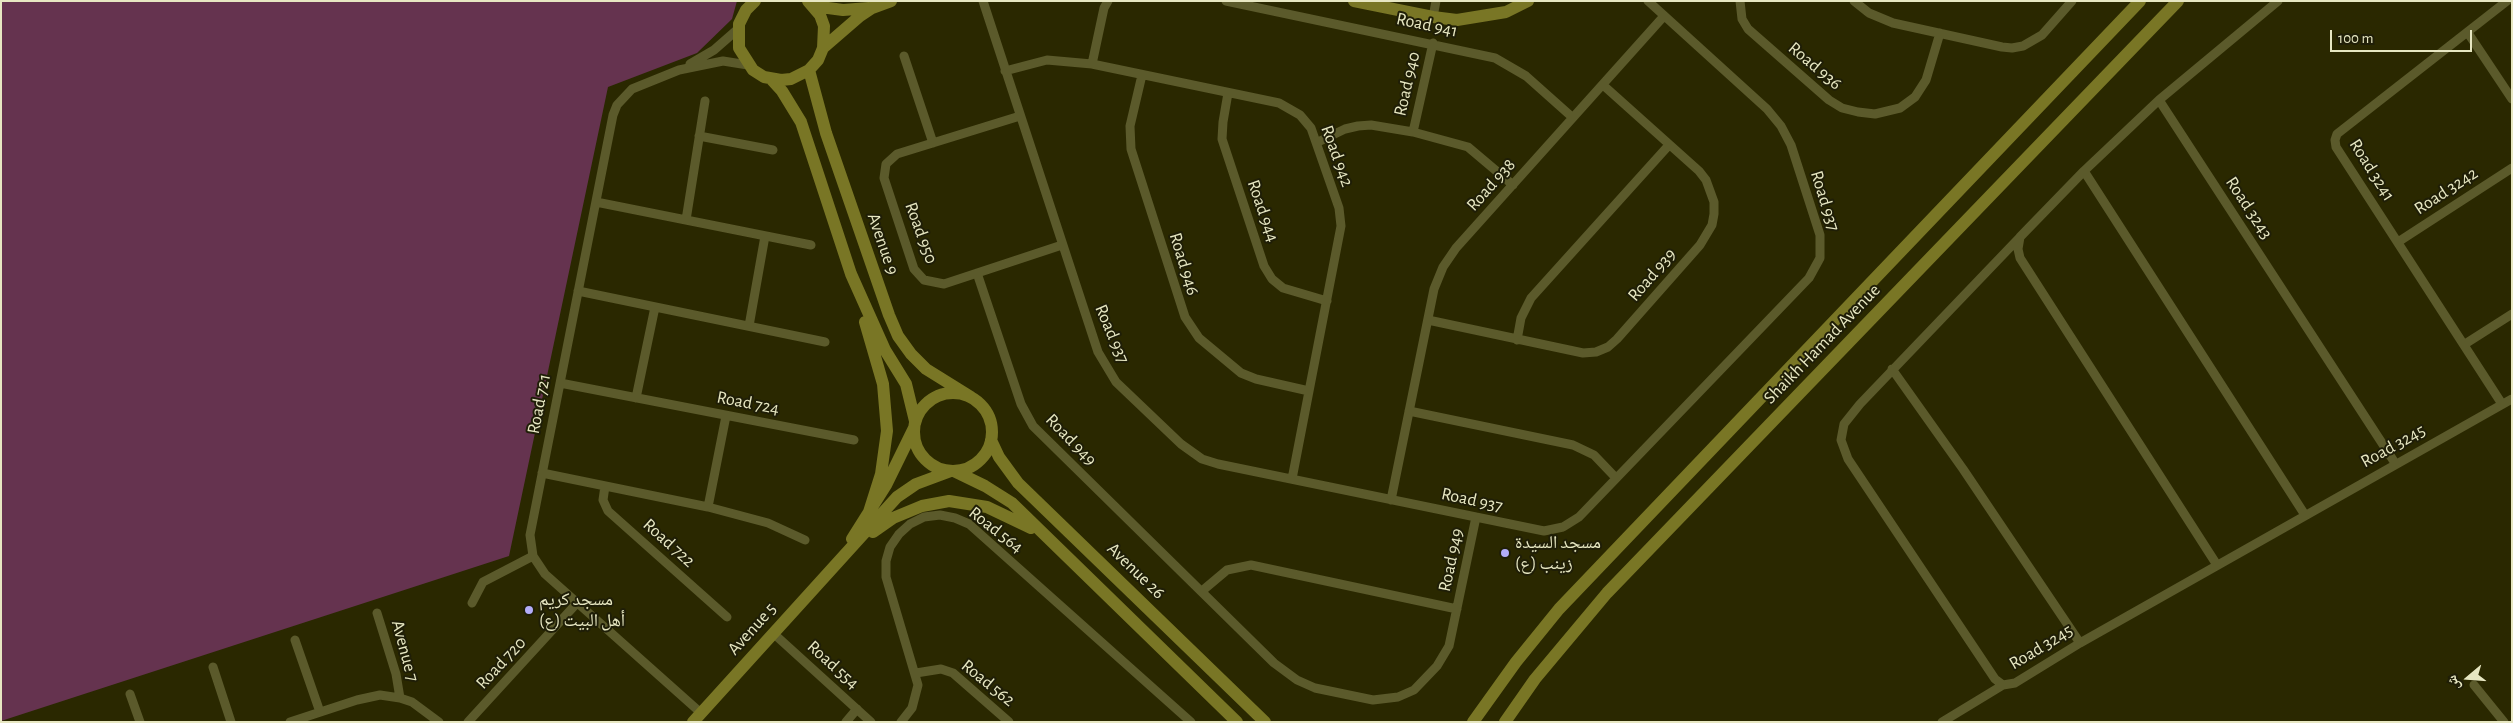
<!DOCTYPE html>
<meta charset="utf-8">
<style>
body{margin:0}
#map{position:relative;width:2513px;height:723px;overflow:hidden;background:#2a2800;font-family:"Alegreya Sans","Noto Naskh Arabic",sans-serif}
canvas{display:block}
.frame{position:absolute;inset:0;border:2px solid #e7e7c2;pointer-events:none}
.north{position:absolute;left:2443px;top:653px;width:50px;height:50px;-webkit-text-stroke:4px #1f1e07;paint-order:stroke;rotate:252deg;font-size:14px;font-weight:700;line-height:20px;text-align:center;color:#e7e7c2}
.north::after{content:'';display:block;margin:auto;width:18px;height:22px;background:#e7e7c2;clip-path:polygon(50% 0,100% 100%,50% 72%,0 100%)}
.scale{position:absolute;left:2330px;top:30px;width:142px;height:22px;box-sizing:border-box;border:2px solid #e7e7c2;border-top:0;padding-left:6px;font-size:15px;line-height:18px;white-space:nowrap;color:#e7e7c2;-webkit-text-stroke:4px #1f1e07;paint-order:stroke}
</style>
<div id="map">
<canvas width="2513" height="723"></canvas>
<div class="frame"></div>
<div class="north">ش</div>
<div class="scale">100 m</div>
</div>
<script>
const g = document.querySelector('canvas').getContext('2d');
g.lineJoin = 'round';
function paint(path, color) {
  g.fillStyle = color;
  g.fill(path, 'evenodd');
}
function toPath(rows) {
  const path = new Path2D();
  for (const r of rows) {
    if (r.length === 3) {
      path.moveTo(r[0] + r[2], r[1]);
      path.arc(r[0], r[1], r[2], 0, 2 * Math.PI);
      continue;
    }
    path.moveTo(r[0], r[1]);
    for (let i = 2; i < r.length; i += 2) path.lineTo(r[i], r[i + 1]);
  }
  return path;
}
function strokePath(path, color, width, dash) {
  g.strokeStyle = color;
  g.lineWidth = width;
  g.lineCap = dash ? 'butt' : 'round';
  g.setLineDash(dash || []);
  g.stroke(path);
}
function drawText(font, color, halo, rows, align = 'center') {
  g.font = font + ' "Alegreya Sans","Noto Naskh Arabic",sans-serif';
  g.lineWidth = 4;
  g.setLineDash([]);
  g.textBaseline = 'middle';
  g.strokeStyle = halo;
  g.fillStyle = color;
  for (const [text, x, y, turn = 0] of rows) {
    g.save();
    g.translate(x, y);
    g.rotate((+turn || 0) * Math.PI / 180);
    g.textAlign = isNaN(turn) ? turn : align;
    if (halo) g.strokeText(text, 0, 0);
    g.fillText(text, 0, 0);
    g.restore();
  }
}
paint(toPath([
 [1,1,737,1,732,19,697,53,608,87,509,556,1,721]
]), '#65334f');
strokePath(toPath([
 [983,1,1098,352,1116,382,1181,444,1202,459,1218,464,1544,531,1563,527,1579,517,1809,278,1820,258,1820,235,1791,145,1781,126,1767,109,1648,1],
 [1226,1,1495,58,1526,76,1572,117],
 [1740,1,1742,19,1748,29,1829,100,1842,108,1858,112,1875,114,1900,108,1915,97,1926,80,1940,33],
 [1854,1,1869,13,1893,23,2002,47,2012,48,2023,46,2042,35,2072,1],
 [1433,17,1436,1],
 [2468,33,2512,99],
 [904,56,933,143],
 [690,64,714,50,738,29],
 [1092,64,1104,8,1108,1],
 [1005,71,1047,60,1092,64,1279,103,1300,115,1311,128,1339,208,1341,226,1292,479],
 [1142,75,1130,126,1131,149,1185,317,1199,338,1241,373,1256,379,1309,391],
 [1228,93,1223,122,1222,139,1264,266,1272,279,1283,288,1327,301],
 [2159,100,2395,463],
 [1020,116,897,154,886,164,884,178,914,269,924,280,944,284,1062,245],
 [1413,132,1433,43],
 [699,136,773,150],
 [1318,142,1345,129,1358,126,1371,125,1413,132,1468,147,1513,185],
 [2084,171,2305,515],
 [596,202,811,245],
 [686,220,705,101],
 [2020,237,1860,404,1844,424,1841,440,1848,459,1995,679,2003,685,2015,683,2080,643,2512,399],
 [2398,242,2512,168],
 [977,273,1021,404,1033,426,1274,663,1297,680,1315,688,1373,700,1398,697,1414,690,1437,666,1449,646,1476,517],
 [578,291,825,342],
 [1428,320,1583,353,1596,352,1608,347,1617,339,1700,245,1712,225,1714,214,1714,202,1706,180,1699,171,1603,85],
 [749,326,765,236],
 [1517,340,1521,318,1531,298,1669,145],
 [2465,344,2512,314],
 [1892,369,1963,469,2080,643],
 [560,383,854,440],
 [636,398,655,307],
 [2502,404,2336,147,2335,140,2337,134,2507,1],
 [1409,411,1573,445,1594,455,1616,478],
 [542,473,708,507,768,523,805,540],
 [605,486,603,500,608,511,727,617],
 [1391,500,1434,289,1443,267,1456,248,1664,16],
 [708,507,726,416],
 [2217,565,2020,258,2018,249,2020,237,2084,171,2159,100,2278,1],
 [1202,591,1227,570,1251,565,1457,609],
 [472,603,483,582,533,556],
 [377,613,396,674,400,698],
 [773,633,871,722],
 [295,640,320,712],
 [213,667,231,722],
 [916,673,941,669,953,673,1009,722],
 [2474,685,2504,722],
 [130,694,140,722],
 [701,713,545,574,533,556,530,535,613,115,617,105,632,89,679,70,723,61,748,65],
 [290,722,357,700,380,695,400,698,412,702,439,722],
 [468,722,577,603],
 [846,722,857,709],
 [901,722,912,708,918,685,886,577,886,561,890,547,899,534,910,524,924,517,940,515,955,518,969,524,1191,722],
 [1942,722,2003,685]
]), '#5b5a2b', 9);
strokePath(toPath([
 [755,1,746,10,739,24,739,48,753,70,764,77,781,80,791,79,809,70,818,60,823,48,824,26,820,15,808,1],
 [1354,1,1433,17,1457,20,1506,12,1528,1],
 [813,6,843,10,869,8],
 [823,48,860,16,872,8,891,1],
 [809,70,826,133,889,315,898,336,911,354,926,369,971,397],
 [771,79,782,91,801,122,851,274,885,350,906,384,915,421],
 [865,322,883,384,887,431,881,474,868,515],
 [953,432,39],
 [991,440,999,457,1018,483,1265,722],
 [954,471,985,486,1012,503,1237,722],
 [873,532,893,518,922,506,949,501,987,507,1031,528],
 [852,539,886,485,914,428],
 [693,722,897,497,916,484,951,471],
 [1473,722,1516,662,1559,609,2140,1],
 [1505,722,1535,679,1607,593,2178,1]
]), '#797625', 12);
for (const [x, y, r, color] of [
 [1505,553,5,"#b3adf9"],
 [529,610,5,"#b3adf9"]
]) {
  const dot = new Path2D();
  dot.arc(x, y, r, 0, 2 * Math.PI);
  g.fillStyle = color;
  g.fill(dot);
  strokePath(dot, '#1f1e07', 2);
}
drawText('18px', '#e7e7c2', '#1f1e07', [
 ["Road 941",1427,25,12],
 ["Road 936",1815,66,40],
 ["Road 940",1407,84,-77],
 ["Road 942",1337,156,70],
 ["Road 3241",2372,170,58],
 ["Road 938",1491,185,-48],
 ["Road 3242",2446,191,-33],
 ["Road 937",1825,201,73],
 ["Road 3243",2249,208,57],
 ["Road 944",1263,211,71],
 ["Road 950",921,233,70],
 ["Avenue 9",883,244,71],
 ["Road 946",1184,264,73],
 ["Road 939",1652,275,-49],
 ["Road 937",1112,334,67],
 ["Shaikh Hamad Avenue",1822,344,-46],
 ["Road 724",748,403,11],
 ["Road 721",539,404,-79],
 ["Road 949",1071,440,46],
 ["Road 3245",2393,446,-29],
 ["Road 937",1472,500,12],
 ["Road 564",996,530,38],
 ["Road 722",669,543,42],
 ["Road 949",1451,560,-78],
 ["Avenue 26",1136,571,44],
 ["Avenue 5",752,629,-48],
 ["Road 3245",2041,647,-31],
 ["Avenue 7",405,651,75],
 ["Road 720",501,663,-47],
 ["Road 554",833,665,42],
 ["Road 562",988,683,39]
]);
drawText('18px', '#e7e7c2', '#1f1e07', [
 ["مسجد السيدة",1515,543],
 ["زينب (ع)",1515,564],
 ["مسجد كريم",539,600],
 ["أهل البيت (ع)",539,621]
], 'left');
</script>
